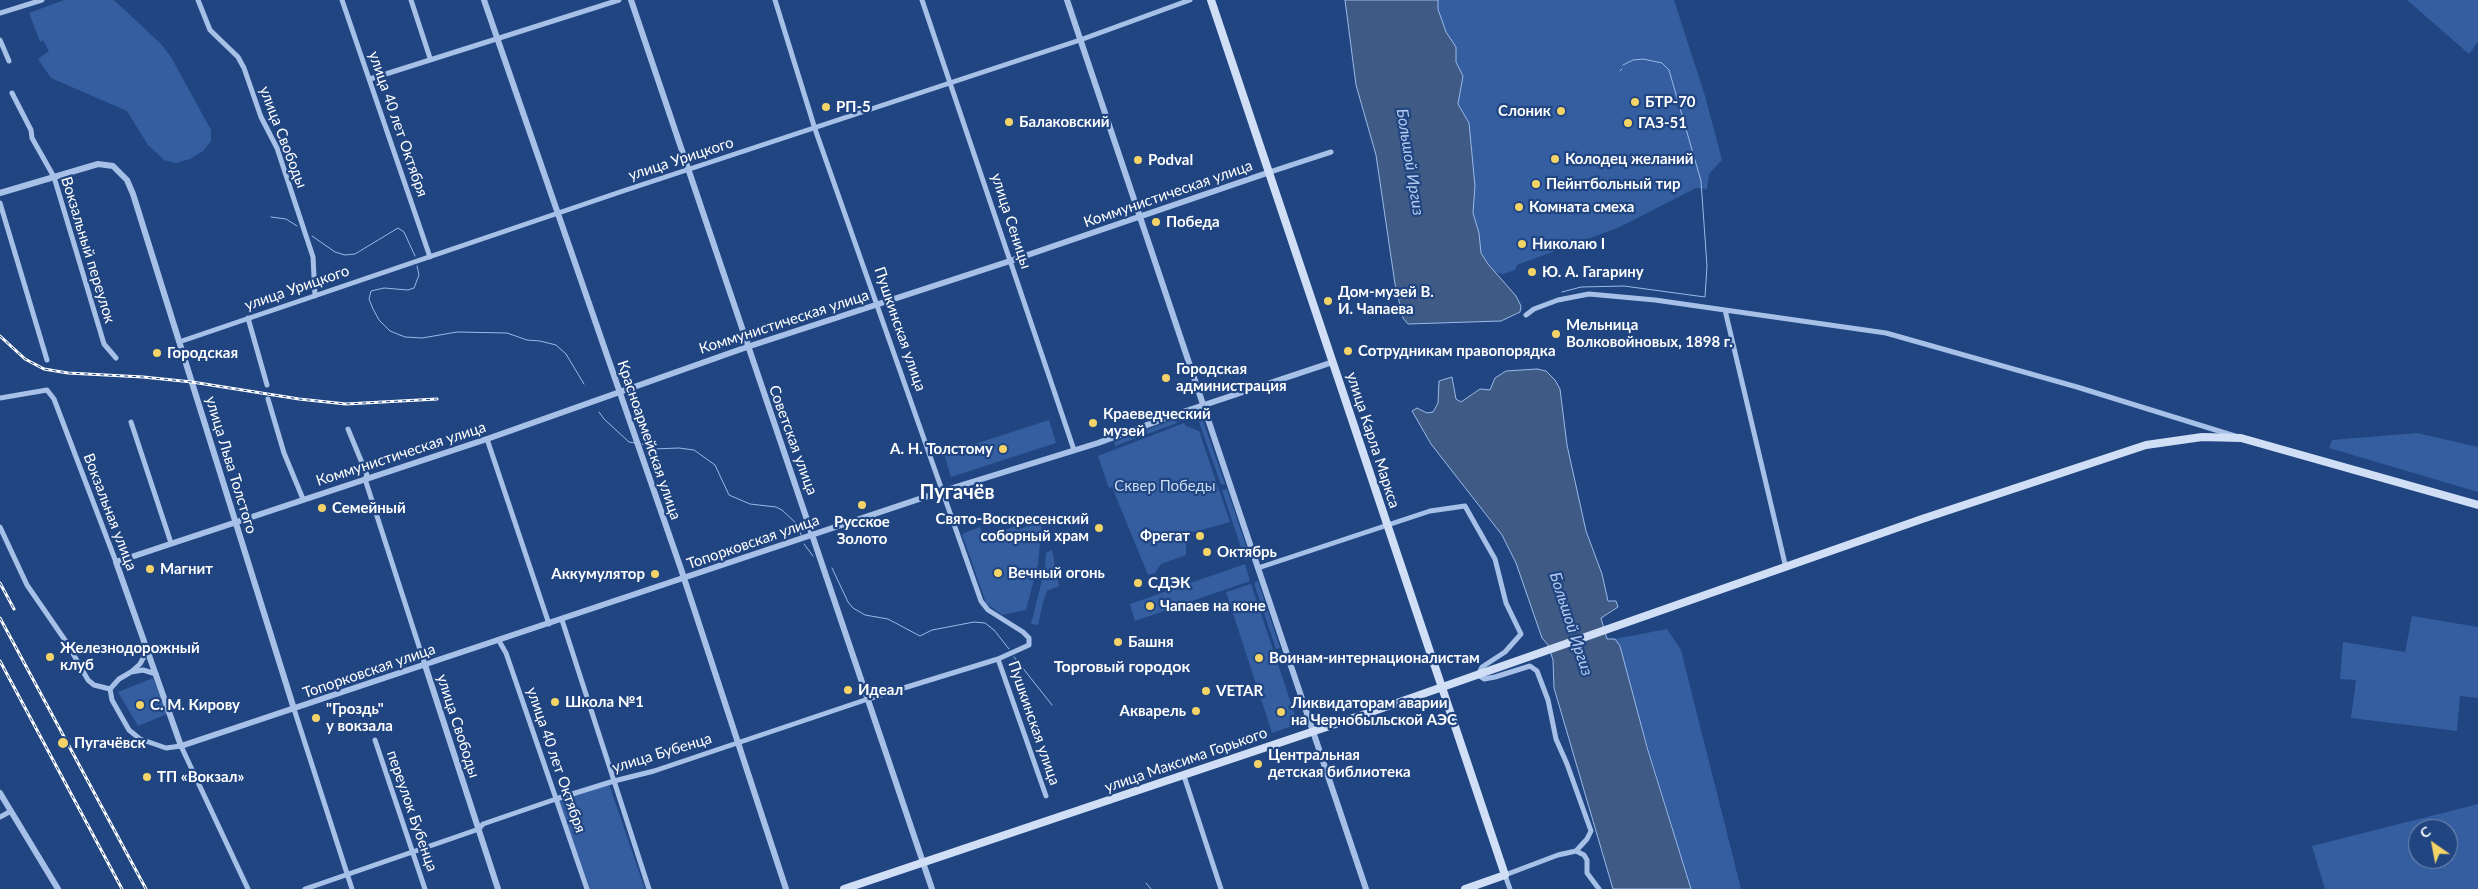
<!DOCTYPE html>
<meta charset="utf-8">
<style>
body{margin:0}
#map{position:relative;width:2478px;height:889px;overflow:hidden;background:#204581;font-family:Lato,sans-serif}
canvas{display:block}
.north{position:absolute;left:2408px;top:819px;width:50px;height:50px;box-sizing:border-box;background:#204581;border:1px solid #798fb3;border-radius:50%;rotate:327deg;font-size:14px;font-weight:700;line-height:20px;text-align:center;color:#fff}
.north::after{content:'';display:block;margin:auto;width:18px;height:22px;background:#f5d467;clip-path:polygon(50% 0,100% 100%,50% 72%,0 100%)}
</style>
<div id="map">
<canvas width="2478" height="889"></canvas>
<div class="north">С</div>
</div>
<script>
const g = document.querySelector('canvas').getContext('2d');
g.lineJoin = 'round';
function paint(path, color) {
  g.fillStyle = color;
  g.fill(path, 'evenodd');
}
function toPath(rows) {
  const path = new Path2D();
  for (const r of rows) {
    path.moveTo(r[0], r[1]);
    for (let i = 2; i < r.length; i += 2) path.lineTo(r[i], r[i + 1]);
  }
  return path;
}
function strokePath(path, color, width, dash) {
  g.strokeStyle = color;
  g.lineWidth = width;
  g.lineCap = dash ? 'butt' : 'round';
  g.setLineDash(dash || []);
  g.stroke(path);
}
function drawText(font, color, halo, rows, align = 'center') {
  g.font = font + ' Lato,sans-serif';
  g.lineWidth = 4.5;
  g.setLineDash([]);
  g.textBaseline = 'middle';
  g.strokeStyle = halo;
  g.fillStyle = color;
  for (const [text, x, y, turn = 0] of rows) {
    g.save();
    g.translate(x, y);
    g.rotate((+turn || 0) * Math.PI / 180);
    g.textAlign = isNaN(turn) ? turn : align;
    if (halo) g.strokeText(text, 0, 0);
    g.fillText(text, 0, 0);
    g.restore();
  }
}
paint(toPath([
 [64,0,114,0,161,44,171,57,211,130,211,141,203,151,190,159,176,163,164,160,148,145,127,111,51,78,38,59,49,51,43,40,40,42,29,13],
 [1438,0,1674,0,1705,96,1722,160,1709,174,1707,189,1696,188,1620,227,1517,265,1515,270,1503,274,1495,272,1481,253,1479,233,1473,213,1475,186,1469,123,1458,104,1463,76,1456,62,1456,47,1446,32,1438,9],
 [2407,0,2478,0,2478,42,2469,54],
 [1202,418,1225,484,1221,485,1198,419],
 [1175,419,1177,423,1115,446,1114,442],
 [1049,420,1056,443,951,477,944,454],
 [1184,423,1186,426,1199,431,1230,522,1190,533,1186,541,1186,555,1161,564,1155,573,1148,575,1114,492,1112,487,1109,488,1098,456],
 [2417,433,2478,447,2478,492,2329,448,2332,440],
 [1227,489,1250,558,1245,560,1222,490],
 [1042,521,1038,564,1026,610,1002,615,986,603,962,534,980,527,985,542,1006,534,1005,530,1015,526,1017,530],
 [1052,550,1059,586,1047,591,1043,602,1038,625,1031,624,1045,568,1046,553],
 [1245,564,1250,581,1135,621,1130,604],
 [1258,581,1280,648,1276,649,1254,583],
 [1251,584,1298,724,1272,733,1226,592],
 [2412,616,2478,627,2478,698,2460,696,2457,731,2351,718,2356,680,2340,679,2343,642,2405,652],
 [1667,629,1681,650,1741,889,1691,889,1615,639],
 [153,678,167,714,138,726,118,692],
 [609,784,645,889,590,889,557,800],
 [2478,804,2478,889,2325,889,2312,846],
 [2418,829,2448,829,2448,859,2418,859]
]), '#345e9f');
const water = toPath([
 [1345,0,1438,0,1438,9,1446,32,1456,47,1456,62,1463,76,1458,104,1469,123,1475,186,1473,213,1479,233,1481,253,1488,264,1516,296,1521,306,1520,312,1501,321,1408,324,1403,318,1395,284,1376,155,1356,85,1345,0],
 [1537,369,1546,371,1555,380,1560,389,1567,445,1586,531,1602,574,1608,601,1616,601,1618,607,1601,618,1607,639,1615,639,1620,646,1647,747,1691,889,1613,889,1554,688,1553,660,1548,645,1542,638,1516,563,1502,535,1431,444,1412,411,1417,408,1427,413,1433,412,1438,403,1439,381,1452,377,1456,399,1461,402,1480,389,1490,390,1495,378,1506,371,1537,369]
]);
paint(water, '#3f5a85');
strokePath(water, '#9abae9', 1);
strokePath(toPath([
 [1620,71,1622,69],
 [271,217,286,219,297,226],
 [312,236,335,252,345,255,355,254,398,228,404,232,415,256],
 [417,266,419,275,414,288,408,290,384,288,371,291,369,299,373,309,379,320,390,331,405,337,422,338,457,332,507,333,527,340,540,341,556,345,566,354,584,384],
 [1562,292,1581,287,1624,286,1705,297,1707,266,1701,181,1669,70,1662,63,1643,59,1633,60,1623,65],
 [599,412,604,419,629,442,635,443],
 [642,444,653,449,679,448,694,450,715,465,729,495,750,504,776,507,782,510,798,525,801,535],
 [804,544,813,556],
 [832,568,848,602,853,608,865,615,888,619,920,636,932,630,974,622,985,623,994,630,1009,649],
 [1014,657,1052,705],
 [1146,883,1151,889]
]), '#9abae9', 1);
strokePath(toPath([
 [198,0,210,30,238,57,244,68,261,117,277,148,313,257,315,296],
 [342,0,430,257],
 [411,0,430,58],
 [922,0,1074,450],
 [0,13,42,0],
 [0,40,9,61],
 [370,79,619,0],
 [12,93,31,130,32,138,54,177,104,344,116,358],
 [1270,172,1331,152],
 [0,203,47,360],
 [1725,310,1786,568],
 [1526,315,1534,309,1558,300,1589,294,1655,300,1886,333,2077,387,2235,436],
 [248,318,267,385],
 [179,342,623,191,1080,40,1190,0],
 [0,398,47,390,54,399,116,562],
 [268,399,284,453,303,499],
 [131,422,171,543],
 [348,429,367,475,365,479,425,665],
 [487,439,549,624],
 [0,527,27,585,67,643,88,680,94,685,110,689],
 [1258,568,1430,511,1465,506,1495,559,1506,603,1521,634,1505,652,1482,667,1478,675,1484,679,1495,677,1530,666,1537,671,1548,700,1556,739,1567,764,1591,831,1587,839,1576,851,1584,855,1587,860,1587,873,1599,889],
 [562,620,649,889],
 [499,641,506,653,587,889],
 [998,659,1046,796],
 [131,672,140,664,147,651],
 [156,674,143,670,131,672,119,679,110,689,112,700,129,730,140,739,166,748,181,746,248,889],
 [294,709,352,889],
 [375,740,425,889],
 [1184,776,1221,889],
 [0,817,11,811],
 [305,889,479,829,483,824,556,799,614,781,654,771,868,699,998,659,1029,645,1029,638,1023,632,988,610,981,601,815,129,775,0],
 [1510,889,1505,875,1558,855,1576,851]
]), '#a6c0e8', 5);
strokePath(toPath([
 [484,0,681,569,786,889],
 [631,0,932,889],
 [1067,0,1366,889],
 [1270,172,1010,261,747,347,487,439,116,562,181,746,943,491,1098,443,1177,414,1333,362],
 [0,193,98,164,113,166,127,180,133,194,294,709],
 [425,665,498,889],
 [0,793,58,889]
]), '#a6c0e8', 6);
strokePath(toPath([
 [1211,0,1505,875,1465,889],
 [844,889,1374,711,1922,519,2146,445,2202,437,2241,438,2478,505]
]), '#d1dff6', 8);
const rail = toPath([
 [0,336,25,359,44,369,68,373,143,377,192,382,299,399,346,404,437,399],
 [0,583,14,609],
 [0,618,146,889],
 [0,661,122,889]
]);
strokePath(rail, '#fff', 3);
strokePath(rail, '#204581', 1, [4]);
for (const [x, y, r, color] of [
 [1635,102,5,"#f5d467"],
 [826,107,5,"#f5d467"],
 [1561,111,5,"#f5d467"],
 [1009,122,5,"#f5d467"],
 [1628,123,5,"#f5d467"],
 [1555,159,5,"#f5d467"],
 [1138,160,5,"#f5d467"],
 [1536,184,5,"#f5d467"],
 [1519,207,5,"#f5d467"],
 [1156,222,5,"#f5d467"],
 [1522,244,5,"#f5d467"],
 [1532,272,5,"#f5d467"],
 [1328,301,5,"#f5d467"],
 [1556,334,5,"#f5d467"],
 [1348,351,5,"#f5d467"],
 [157,353,5,"#f5d467"],
 [1166,378,5,"#f5d467"],
 [1093,423,5,"#f5d467"],
 [1003,449,5,"#f5d467"],
 [862,505,5,"#f5d467"],
 [322,508,5,"#f5d467"],
 [1099,528,5,"#f5d467"],
 [1200,536,5,"#f5d467"],
 [1207,552,5,"#f5d467"],
 [150,569,5,"#f5d467"],
 [998,573,5,"#f5d467"],
 [655,574,5,"#f5d467"],
 [1138,583,5,"#f5d467"],
 [1150,606,5,"#f5d467"],
 [1118,642,5,"#f5d467"],
 [50,657,5,"#f5d467"],
 [1259,658,5,"#f5d467"],
 [848,690,5,"#f5d467"],
 [1206,691,5,"#f5d467"],
 [555,702,5,"#f5d467"],
 [140,705,5,"#f5d467"],
 [1196,711,5,"#f5d467"],
 [1281,712,5,"#f5d467"],
 [316,718,5,"#f5d467"],
 [63,743,6,"#f5d467"],
 [1258,764,5,"#f5d467"],
 [147,777,5,"#f5d467"]
]) {
  const dot = new Path2D();
  dot.arc(x, y, r, 0, 2 * Math.PI);
  g.fillStyle = color;
  g.fill(dot);
  strokePath(dot, '#204581', 2);
}
drawText('bold 15px', '#fff', '#204581', [
 ["БТР-70",1645,102],
 ["РП-5",836,107],
 ["Слоник",1551,111,"right"],
 ["Балаковский",1019,122],
 ["ГАЗ-51",1638,123],
 ["Колодец желаний",1565,159],
 ["Podval",1148,160],
 ["Пейнтбольный тир",1546,184],
 ["Комната смеха",1529,207],
 ["Победа",1166,222],
 ["Николаю I",1532,244],
 ["Ю. А. Гагарину",1542,272],
 ["Дом-музей В.",1338,292],
 ["И. Чапаева",1338,309],
 ["Мельница",1566,325],
 ["Волковойновых, 1898 г.",1566,342],
 ["Сотрудникам правопорядка",1358,351],
 ["Городская",167,353],
 ["Городская",1176,369],
 ["администрация",1176,386],
 ["Краеведческий",1103,414],
 ["музей",1103,431],
 ["А. Н. Толстому",993,449,"right"],
 ["Семейный",332,508],
 ["Свято-Воскресенский",1089,519,"right"],
 ["соборный храм",1089,536,"right"],
 ["Русское",862,522,"center"],
 ["Золото",862,539,"center"],
 ["Фрегат",1190,536,"right"],
 ["Октябрь",1217,552],
 ["Магнит",160,569],
 ["Вечный огонь",1008,573],
 ["Аккумулятор",645,574,"right"],
 ["СДЭК",1148,583],
 ["Чапаев на коне",1160,606],
 ["Башня",1128,642],
 ["Железнодорожный",60,648],
 ["клуб",60,665],
 ["Воинам-интернационалистам",1269,658],
 ["Идеал",858,690],
 ["VETAR",1216,691],
 ["Школа №1",565,702],
 ["Ликвидаторам аварии",1291,703],
 ["на Чернобыльской АЭС",1291,720],
 ["С. М. Кирову",150,705],
 ["\"Гроздь\"",326,709],
 ["у вокзала",326,726],
 ["Акварель",1186,711,"right"],
 ["Пугачёвск",74,743],
 ["Центральная",1268,755],
 ["детская библиотека",1268,772],
 ["ТП «Вокзал»",157,777]
], 'left');
drawText('15px', '#fff', '#204581', [
 ["улица 40 лет Октября",398,124,71],
 ["улица Свободы",283,137,69],
 ["улица Урицкого",681,159,-18],
 ["Коммунистическая улица",1168,194,-19],
 ["улица Сеницы",1011,221,72],
 ["Вокзальный переулок",88,250,73],
 ["улица Урицкого",297,288,-19],
 ["Коммунистическая улица",784,322,-18],
 ["Пушкинская улица",900,329,71],
 ["Красноармейская улица",649,440,71],
 ["Советская улица",793,440,70],
 ["улица Карла Маркса",1373,440,72],
 ["Коммунистическая улица",401,454,-18],
 ["улица Льва Толстого",231,465,73],
 ["Вокзальная улица",110,512,69],
 ["Топорковская улица",753,542,-19],
 ["Топорковская улица",369,671,-19],
 ["Пушкинская улица",1034,723,71],
 ["улица Свободы",458,726,72],
 ["улица Бубенца",662,753,-17],
 ["улица 40 лет Октября",556,760,71],
 ["улица Максима Горького",1186,760,-19],
 ["переулок Бубенца",412,811,71]
]);
drawText('15px', '#cadcf6', '#204581', [
 ["Сквер Победы",1165,486]
]);
drawText('italic 16px', '#b2caf0', '#204581', [
 ["Большой Иргиз",1410,162,81],
 ["Большой Иргиз",1571,624,72]
]);
drawText('bold 16px', '#fff', '#204581', [
 ["Торговый городок",1122,667]
]);
drawText('bold 20px', '#fff', '#204581', [
 ["Пугачёв",957,493]
]);
</script>
